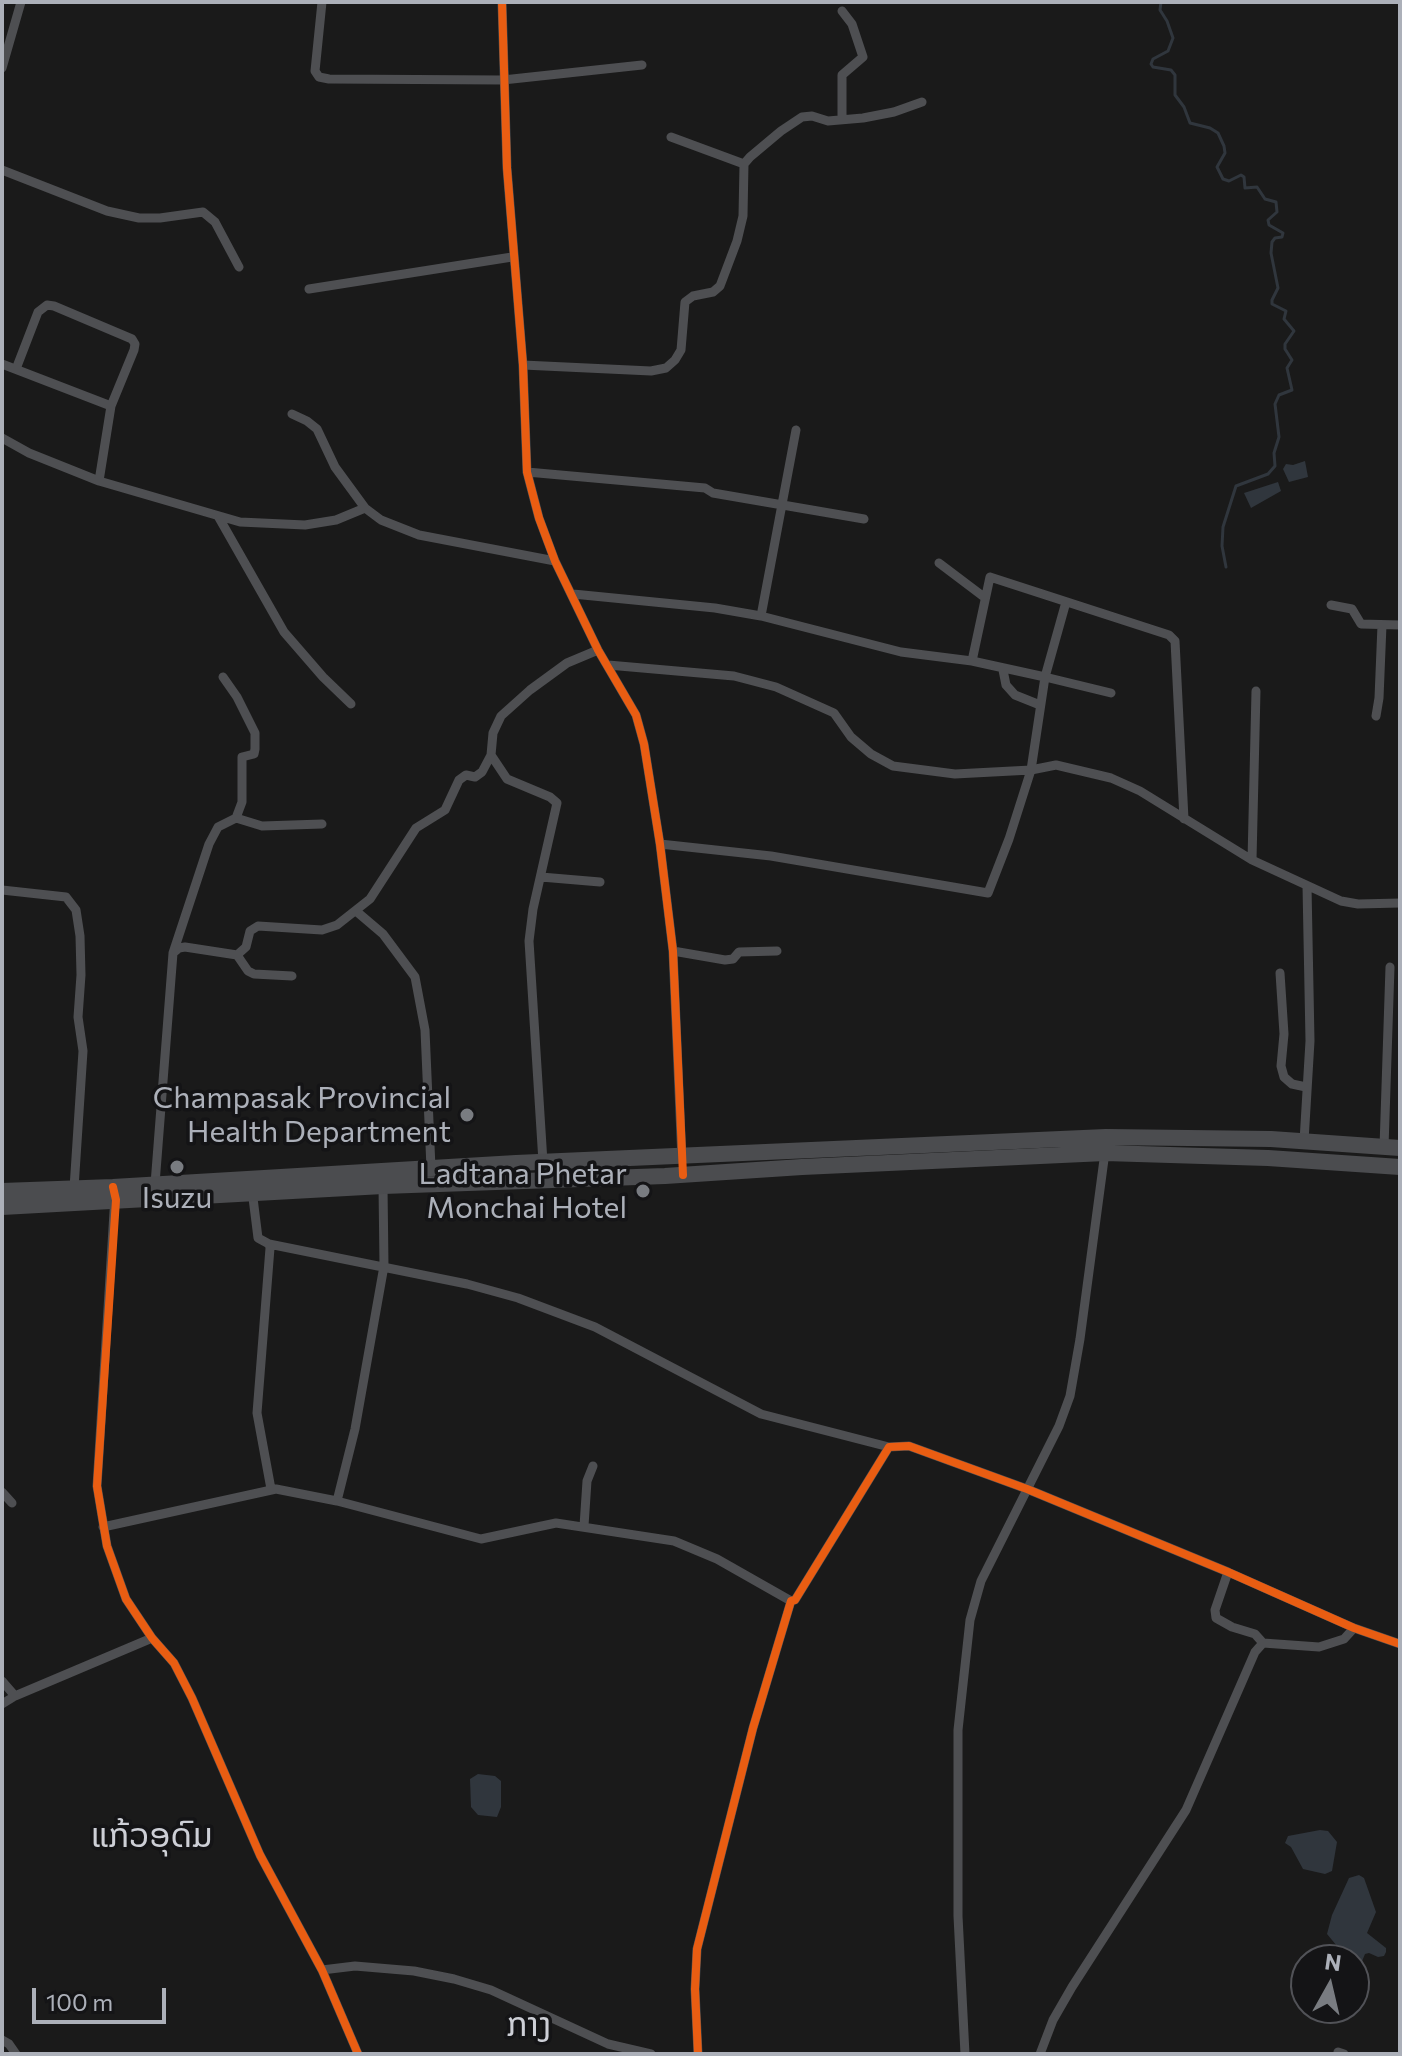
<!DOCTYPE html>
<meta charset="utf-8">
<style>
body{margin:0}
#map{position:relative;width:1402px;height:2056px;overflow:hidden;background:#1a1a1a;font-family:Commissioner,sans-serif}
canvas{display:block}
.frame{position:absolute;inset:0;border:4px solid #acb0b9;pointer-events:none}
.north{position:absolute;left:1290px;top:1944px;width:80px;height:80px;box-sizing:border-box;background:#141416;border:2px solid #515257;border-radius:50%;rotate:8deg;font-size:22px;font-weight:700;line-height:32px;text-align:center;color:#acb0b9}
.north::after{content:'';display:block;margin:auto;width:28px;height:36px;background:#797c81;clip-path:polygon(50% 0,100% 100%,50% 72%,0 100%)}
.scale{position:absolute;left:32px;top:1988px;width:134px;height:36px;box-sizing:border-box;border:4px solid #acb0b9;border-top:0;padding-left:10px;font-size:24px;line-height:28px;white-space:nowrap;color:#acb0b9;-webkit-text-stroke:6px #141416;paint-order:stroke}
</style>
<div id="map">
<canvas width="1402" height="2056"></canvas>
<div class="frame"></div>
<div class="north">N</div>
<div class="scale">100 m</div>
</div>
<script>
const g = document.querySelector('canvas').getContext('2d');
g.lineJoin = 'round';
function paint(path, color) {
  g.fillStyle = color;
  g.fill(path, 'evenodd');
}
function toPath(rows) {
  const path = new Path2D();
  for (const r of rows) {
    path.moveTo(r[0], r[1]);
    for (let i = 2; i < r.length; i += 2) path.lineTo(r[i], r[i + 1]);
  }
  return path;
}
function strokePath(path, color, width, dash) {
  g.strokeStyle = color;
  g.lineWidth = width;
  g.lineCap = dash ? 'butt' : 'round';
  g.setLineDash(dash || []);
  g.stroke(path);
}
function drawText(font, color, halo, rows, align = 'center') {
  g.font = font + ' Commissioner,"Noto Sans Lao",sans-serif';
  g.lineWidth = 7;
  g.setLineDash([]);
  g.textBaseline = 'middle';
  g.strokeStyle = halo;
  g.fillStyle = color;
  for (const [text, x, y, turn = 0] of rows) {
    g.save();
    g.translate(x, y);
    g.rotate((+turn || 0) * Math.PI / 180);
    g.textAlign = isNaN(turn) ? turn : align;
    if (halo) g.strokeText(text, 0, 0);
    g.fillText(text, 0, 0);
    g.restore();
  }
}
paint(toPath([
 [1305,461,1308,477,1289,482,1283,469,1286,464,1293,465],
 [1278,482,1281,491,1251,508,1244,493],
 [478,1774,495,1776,501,1781,501,1807,497,1817,478,1815,471,1807,470,1779],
 [1320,1830,1328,1831,1337,1842,1332,1871,1325,1874,1303,1869,1291,1847,1285,1843,1288,1836],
 [1359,1875,1364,1878,1376,1912,1367,1933,1386,1948,1386,1952,1384,1956,1378,1957,1369,1953,1365,1954,1358,1971,1354,1969,1354,1960,1342,1952,1327,1934,1332,1915,1349,1878]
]), '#30363d');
strokePath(toPath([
 [1161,2,1160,10,1167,21,1173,38,1168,51,1153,59,1151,64,1153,67,1171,70,1175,75,1175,95,1184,107,1190,123,1210,128,1218,133,1224,146,1225,153,1217,167,1223,179,1229,181,1241,175,1244,177,1245,188,1257,187,1265,199,1276,202,1277,212,1268,220,1269,225,1283,233,1282,237,1275,238,1272,242,1271,253,1278,288,1272,300,1272,304,1286,311,1284,319,1294,331,1285,344,1285,349,1292,360,1287,368,1292,390,1279,395,1275,404,1279,437,1274,453,1275,466,1268,474,1236,486,1223,527,1222,546,1226,567]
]), '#30363d', 3);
strokePath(toPath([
 [322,2,315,71,319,77,329,79,503,80,642,65],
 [502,2,507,168,523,365,527,472,539,518,555,561,598,650,636,715,644,744,660,844,673,951,682,1160],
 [2,68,21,2],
 [842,119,842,75,863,57,852,24,842,11],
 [671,137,744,164],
 [2,170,107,211,139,218,160,218,203,212,215,222,239,267],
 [309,289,512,257],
 [2,364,111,406],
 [523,365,651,371,666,368,675,360,681,350,685,302,693,296,713,292,720,286,737,241,743,216,744,164,750,157,781,131,802,117,812,116,828,121,863,118,894,112,922,102],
 [16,369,38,312,47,305,54,306,132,339,135,344,134,350,111,406,99,481],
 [292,414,307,421,317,429,335,467,365,508,381,520,419,535,555,561],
 [2,438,29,453,99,481,240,522,305,525,336,520,365,508],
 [527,472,705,488,713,493,864,519],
 [218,516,284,632,323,677,351,704],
 [939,563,984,597],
 [573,594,715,608,761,616,901,652,972,661,990,577,1169,635,1175,641,1184,819],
 [1066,602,1045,677,1111,693],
 [1331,605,1352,609,1361,624,1400,625],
 [761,616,796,430],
 [608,665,734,676,776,687,834,713,851,737,871,754,893,766,955,774,1031,770,1045,677,972,661],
 [1003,670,1006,685,1015,695,1040,705],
 [1376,716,1379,698,1382,625],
 [491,755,507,779,550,797,557,803,533,909,529,941,543,1162],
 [236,818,262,826,322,824],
 [660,844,771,856,988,893,1009,839,1031,770,1056,765,1111,778,1140,791,1252,860,1341,901,1358,904,1400,903],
 [1252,860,1256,691],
 [541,877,600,882],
 [2,890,66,897,76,910,80,936,81,975,78,1017,83,1051,74,1188],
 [356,911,383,934,415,977,425,1030,431,1168],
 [673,951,725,960,733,959,739,952,777,951],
 [173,953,179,948,185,947,237,955,246,947,250,931,258,926,322,930,337,925,370,899,416,828,445,810,459,780,466,775,475,777,482,772,491,755,493,733,501,716,530,690,567,663,598,650],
 [237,955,248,971,254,974,292,976],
 [1280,973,1284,1034,1281,1066,1284,1077,1292,1084,1306,1087],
 [1304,1141,1310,1041,1307,886],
 [1384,1147,1390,967],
 [155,1184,173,953,209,844,218,827,236,818,242,802,242,757,254,754,255,749,255,733,237,697,223,677],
 [252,1190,258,1238,269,1244,270,1248,257,1413,271,1489],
 [115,1196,97,1486,107,1546,126,1599,152,1638,174,1663,192,1698,260,1855,322,1970,358,2054],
 [269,1244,467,1284,518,1298,595,1327,761,1414,889,1447],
 [2,1492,12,1503],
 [337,1501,355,1429,384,1266,383,1186],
 [584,1526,587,1481,593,1466],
 [103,1527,276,1489,337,1501,481,1539,556,1523,674,1541,717,1559,791,1601],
 [1263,1643,1319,1647,1344,1639,1354,1628],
 [2,1681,15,1696],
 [2,1704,15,1696,152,1638],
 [322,1970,355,1966,414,1971,454,1979,491,1990,608,2044,651,2054],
 [2,2040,9,2044,16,2054],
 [1338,2052,1344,2054],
 [698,2054,695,1989,697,1949,753,1728,791,1601,795,1600,889,1447,909,1446,1027,1489,1228,1572,1354,1628,1400,1644],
 [965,2054,958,1916,958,1730,970,1620,981,1581,1059,1426,1070,1396,1080,1339,1105,1152],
 [1040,2054,1053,2020,1072,1987,1186,1810,1255,1652,1263,1643,1255,1634,1232,1627,1216,1618,1215,1610,1228,1572]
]), '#4e4f52', 9);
strokePath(toPath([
 [2,1191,113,1187,516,1163,1106,1137,1271,1139,1400,1148],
 [2,1207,383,1186,665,1176,802,1167,1105,1153,1268,1158,1400,1167]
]), '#4b4c4f', 16);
strokePath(toPath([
 [502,2,507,168,523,365,527,472,539,518,555,561,598,650,636,715,644,744,660,844,673,951,683,1175],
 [113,1187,116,1200,97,1486,107,1546,126,1599,152,1638,174,1663,192,1698,260,1855,322,1970,358,2054],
 [698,2054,695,1989,697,1949,753,1728,791,1601,795,1600,889,1447,909,1446,1027,1489,1228,1572,1354,1628,1400,1644]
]), '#e95d12', 8);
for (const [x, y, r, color] of [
 [467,1115,8,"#797c81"],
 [177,1167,8,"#797c81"],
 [643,1191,8,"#797c81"]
]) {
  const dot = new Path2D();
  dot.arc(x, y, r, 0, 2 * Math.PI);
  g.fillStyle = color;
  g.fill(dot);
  strokePath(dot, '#141416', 3);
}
drawText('30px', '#acb0b9', '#141416', [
 ["Champasak Provincial",451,1098],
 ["Health Department",451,1132],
 ["Ladtana Phetar",627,1174],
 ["Monchai Hotel",627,1208],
 ["Isuzu",177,1198,"center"]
], 'right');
drawText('34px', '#cdcfd6', '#141416', [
 ["ແກ້ວອຸດົມ",152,1836],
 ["ກາງ",529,2025]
]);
</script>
